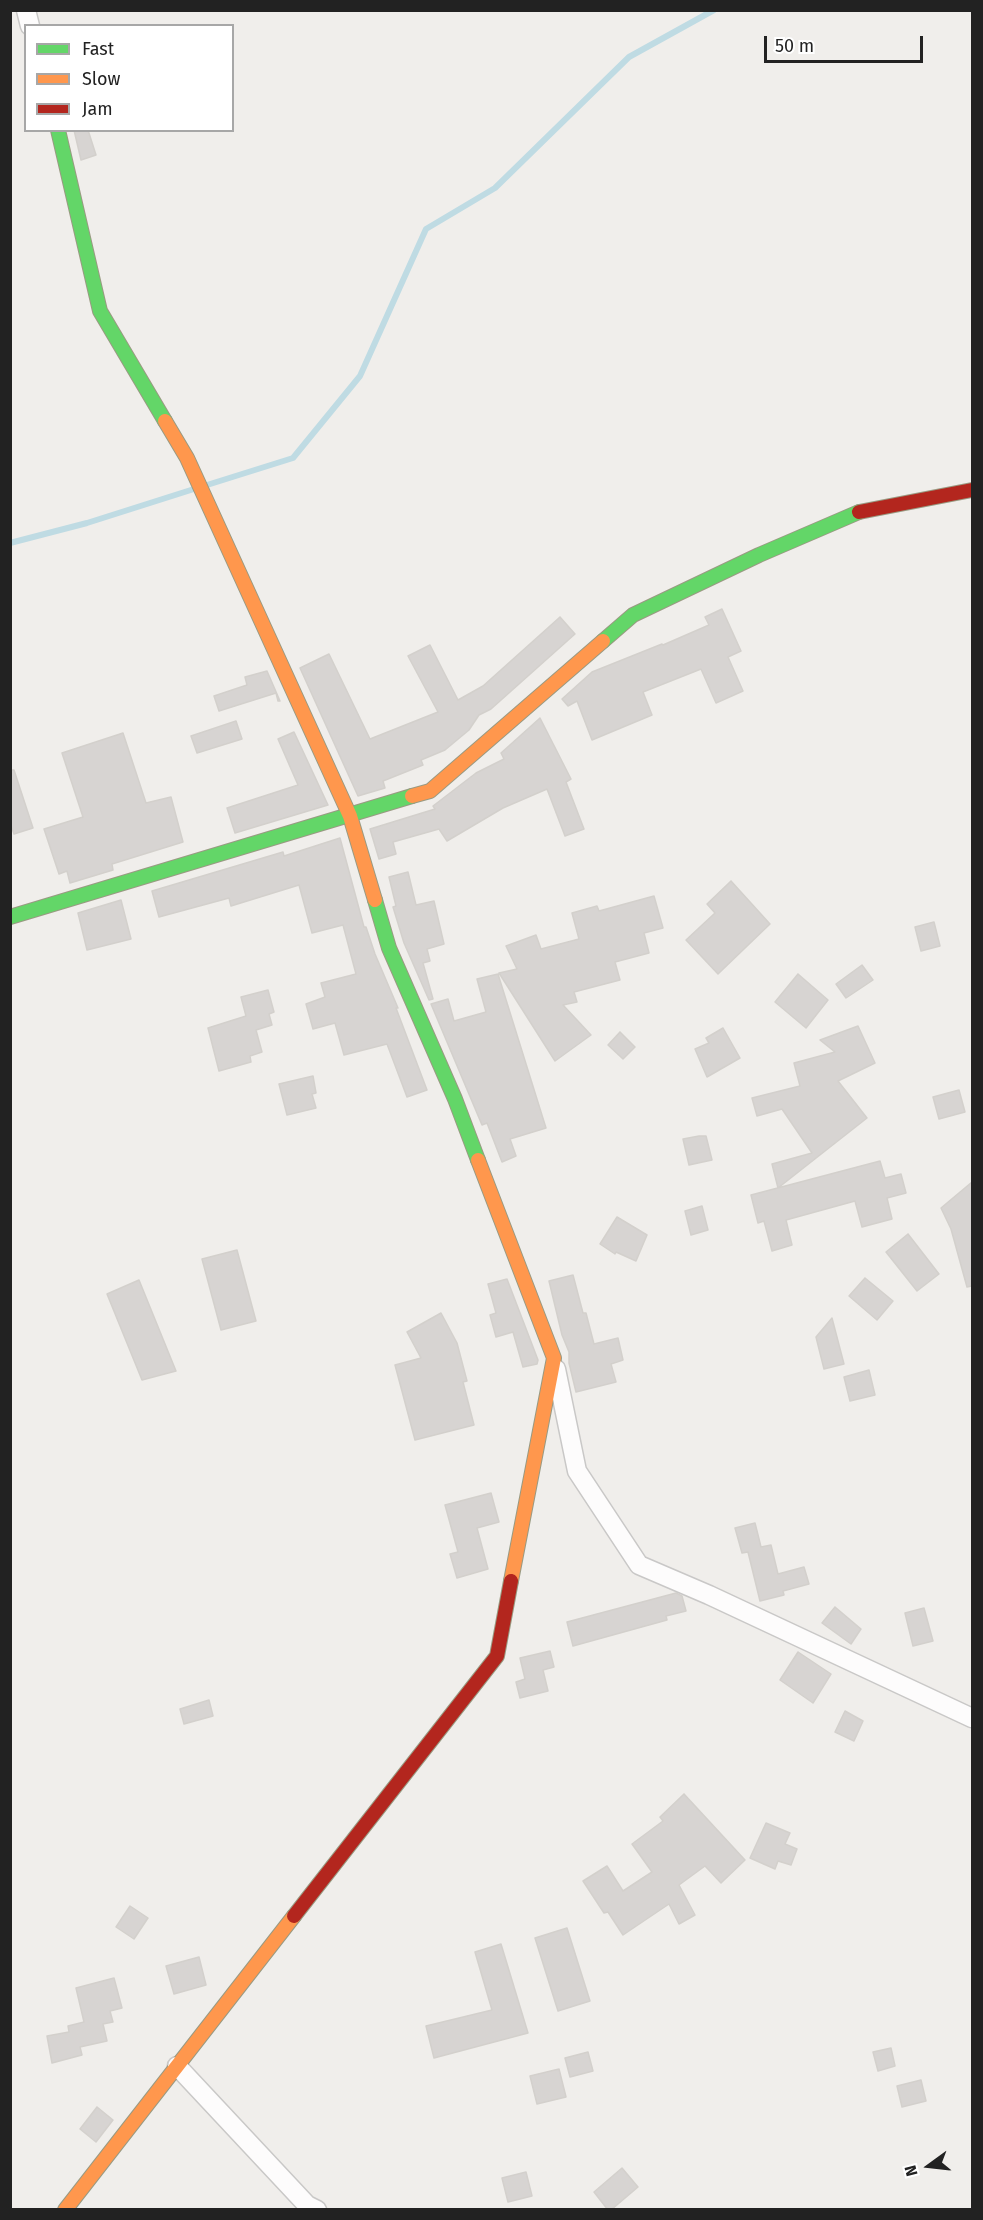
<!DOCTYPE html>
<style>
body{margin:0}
#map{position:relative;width:983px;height:2220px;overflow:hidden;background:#f0eeeb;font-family:"Fira Sans",sans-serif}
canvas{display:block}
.frame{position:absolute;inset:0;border:12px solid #222;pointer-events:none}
.legend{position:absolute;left:24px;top:24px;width:210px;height:108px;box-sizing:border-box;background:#fff;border:2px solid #a7a7a7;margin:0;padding:8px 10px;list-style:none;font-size:18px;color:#222}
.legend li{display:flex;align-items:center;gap:12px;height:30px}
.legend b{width:30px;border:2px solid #a7a7a7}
.north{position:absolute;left:899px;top:2136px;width:60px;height:60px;-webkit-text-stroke:4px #fff;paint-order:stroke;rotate:255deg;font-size:16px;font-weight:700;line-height:24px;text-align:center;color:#222}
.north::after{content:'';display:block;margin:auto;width:21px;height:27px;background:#222;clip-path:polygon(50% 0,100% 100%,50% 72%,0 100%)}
.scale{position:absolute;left:764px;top:36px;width:159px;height:27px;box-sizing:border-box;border:3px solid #222;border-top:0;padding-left:8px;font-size:18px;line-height:21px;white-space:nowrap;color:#222;-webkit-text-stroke:4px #fff;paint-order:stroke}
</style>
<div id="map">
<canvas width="983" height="2220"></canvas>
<div class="frame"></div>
<ul class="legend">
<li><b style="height:8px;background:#63d668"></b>Fast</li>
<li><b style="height:8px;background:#ff974d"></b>Slow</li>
<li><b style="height:8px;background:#b3261e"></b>Jam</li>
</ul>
<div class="north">N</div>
<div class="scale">50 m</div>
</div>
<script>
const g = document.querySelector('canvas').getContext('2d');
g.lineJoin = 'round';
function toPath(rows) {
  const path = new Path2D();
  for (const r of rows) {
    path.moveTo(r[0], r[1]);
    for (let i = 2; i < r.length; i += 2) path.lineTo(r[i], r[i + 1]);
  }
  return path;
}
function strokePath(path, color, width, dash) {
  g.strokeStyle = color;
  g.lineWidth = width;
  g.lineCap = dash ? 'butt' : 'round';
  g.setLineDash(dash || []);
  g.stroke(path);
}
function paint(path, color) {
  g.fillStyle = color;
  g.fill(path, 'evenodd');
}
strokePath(toPath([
 [207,485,293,458,360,376,426,229,495,188,629,57,714,10],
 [10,543,87,523,194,489]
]), '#bfdbe3', 6);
const building = toPath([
 [74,130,88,130,96,155,81,160,74,130],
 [722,609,741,651,728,657,743,691,716,703,701,669,643,692,652,715,592,740,577,701,568,706,562,699,592,672,662,644,663,645,709,625,705,617,722,609],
 [560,617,575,634,491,709,479,715,469,730,445,750,421,760,423,765,383,781,385,788,358,796,300,668,329,654,370,739,438,712,408,656,430,645,458,700,483,686,560,617],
 [267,671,280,701,278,701,276,693,219,711,214,696,247,685,245,677,267,671],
 [540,718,571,779,566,782,584,829,565,836,547,789,503,808,447,841,439,829,393,842,396,854,379,859,370,829,435,809,433,806,476,773,504,759,501,753,540,718],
 [236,721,242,739,197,753,191,736,236,721],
 [294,732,328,805,235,833,227,808,298,785,278,739,294,732],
 [123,733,146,803,171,797,183,842,112,864,113,870,70,883,67,871,59,874,44,829,83,817,62,753,123,733],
 [10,770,14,770,33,828,14,834,10,823,10,770],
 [340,838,364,927,366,927,375,954,398,1008,396,1008,427,1090,407,1097,387,1044,344,1055,335,1023,313,1029,306,1004,325,997,321,983,356,974,343,925,312,933,299,885,231,906,229,898,159,917,152,891,283,852,284,856,340,838],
 [408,872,416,905,434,901,444,944,427,949,430,961,423,963,433,999,429,1000,404,943,393,907,396,906,389,877,408,872],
 [731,881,770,924,718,974,686,940,715,913,707,904,731,881],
 [654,896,663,928,644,933,649,953,615,962,620,980,574,992,577,1002,563,1005,591,1035,555,1061,499,973,517,969,506,946,536,935,541,949,579,939,572,913,597,906,599,911,654,896],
 [121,900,131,939,87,950,78,913,121,900],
 [934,922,940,946,921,951,915,927,934,922],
 [862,965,873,980,846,998,836,984,862,965],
 [498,974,546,1128,510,1139,516,1156,502,1162,487,1123,482,1125,431,1004,448,999,454,1021,486,1012,477,979,498,974],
 [798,974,828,1000,806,1028,775,1002,798,974],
 [268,990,274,1012,269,1014,272,1025,256,1030,262,1052,250,1056,251,1062,219,1071,208,1028,246,1016,241,997,268,990],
 [858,1026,875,1063,838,1081,867,1118,778,1188,772,1164,812,1153,782,1109,757,1116,752,1098,800,1086,794,1063,835,1052,820,1040,858,1026],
 [723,1028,740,1058,707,1077,695,1049,709,1043,706,1038,723,1028],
 [620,1032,635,1047,623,1059,608,1045,620,1032],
 [313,1076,316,1093,312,1094,316,1108,287,1115,279,1084,313,1076],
 [959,1090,965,1112,939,1119,933,1097,959,1090],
 [699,1136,706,1136,712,1160,689,1165,683,1139,699,1136],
 [880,1161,885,1178,901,1174,906,1193,887,1198,892,1219,862,1227,855,1201,786,1220,792,1245,772,1251,764,1221,758,1223,751,1195,880,1161],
 [972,1182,972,1286,967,1287,951,1229,941,1208,972,1182],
 [702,1206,708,1230,691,1235,685,1211,702,1206],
 [617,1217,647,1235,636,1261,616,1252,615,1254,600,1244,617,1217],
 [908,1234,939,1274,917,1291,886,1252,908,1234],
 [237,1250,256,1321,221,1330,202,1259,237,1250],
 [573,1275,583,1313,586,1313,594,1344,618,1338,623,1360,611,1364,616,1382,576,1392,569,1363,569,1352,562,1335,549,1281,573,1275],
 [865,1278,893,1301,877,1320,849,1296,865,1278],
 [507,1279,538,1360,537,1364,523,1367,513,1332,496,1337,490,1315,496,1313,488,1284,507,1279],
 [139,1280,176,1371,142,1380,107,1294,139,1280],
 [441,1313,457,1343,467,1381,463,1382,474,1425,415,1440,395,1365,421,1358,407,1332,441,1313],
 [832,1318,844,1364,824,1369,816,1337,832,1318],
 [869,1370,875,1395,850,1401,844,1377,869,1370],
 [491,1493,499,1522,477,1528,488,1569,457,1578,450,1554,458,1552,445,1505,491,1493],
 [755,1523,761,1547,771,1545,778,1574,804,1567,809,1584,783,1591,784,1595,760,1601,748,1552,742,1553,735,1528,755,1523],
 [676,1593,682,1596,686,1611,666,1616,667,1620,573,1646,567,1622,676,1593],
 [835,1607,861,1629,851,1644,822,1623,835,1607],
 [924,1608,933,1641,913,1646,905,1613,924,1608],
 [550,1651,554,1667,543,1670,548,1691,520,1698,516,1682,525,1679,520,1658,550,1651],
 [798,1652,831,1674,813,1703,780,1680,798,1652],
 [209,1700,213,1716,184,1724,180,1709,209,1700],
 [845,1711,863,1721,854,1741,835,1732,845,1711],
 [684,1794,745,1860,721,1883,705,1866,679,1885,695,1915,679,1924,669,1904,623,1935,608,1912,604,1913,583,1881,607,1866,623,1891,652,1872,632,1844,663,1821,660,1817,684,1794],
 [766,1823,790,1833,785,1844,797,1849,791,1865,778,1861,775,1869,750,1858,766,1823],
 [130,1906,148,1918,134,1939,116,1927,130,1906],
 [567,1928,590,2001,558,2011,535,1938,567,1928],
 [501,1944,528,2033,434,2058,426,2026,492,2010,475,1952,501,1944],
 [199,1957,206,1985,174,1994,166,1966,199,1957],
 [114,1978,122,2008,110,2011,113,2022,103,2024,107,2041,80,2047,82,2055,52,2063,47,2036,69,2032,68,2026,84,2022,76,1988,114,1978],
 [891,2048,895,2066,878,2071,873,2052,891,2048],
 [588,2052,593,2071,570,2077,565,2058,588,2052],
 [559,2069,566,2097,537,2104,530,2076,559,2069],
 [921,2080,926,2101,902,2107,897,2086,921,2080],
 [97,2107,113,2120,96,2142,80,2129,97,2107],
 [622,2168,638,2187,611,2210,608,2210,594,2192,622,2168],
 [526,2172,532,2196,508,2202,502,2178,526,2172]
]);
paint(building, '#d7d4d2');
strokePath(building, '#d3d0cc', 1.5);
const street = toPath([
 [26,10,30,26],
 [556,1369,577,1471,639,1565,709,1595,972,1718],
 [177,2066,307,2205,317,2210]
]);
const fast = toPath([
 [58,130,100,311,165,421],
 [603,641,633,615,759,555,859,512],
 [375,900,389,948,455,1099,478,1160],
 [10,917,412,796]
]);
const slow = toPath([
 [165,421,187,458,350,816,375,900],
 [412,796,430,791,603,641],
 [478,1160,554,1358,511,1581],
 [65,2210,294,1916]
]);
const jam = toPath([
 [859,512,972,490],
 [294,1916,497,1656,511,1581]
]);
strokePath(street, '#c9c8c7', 21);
strokePath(fast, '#999a82', 16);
strokePath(slow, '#999a82', 16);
strokePath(jam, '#999a82', 16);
strokePath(street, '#fdfcfc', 18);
strokePath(fast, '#63d668', 14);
strokePath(slow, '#ff974d', 14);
strokePath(jam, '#b3261e', 14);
</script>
